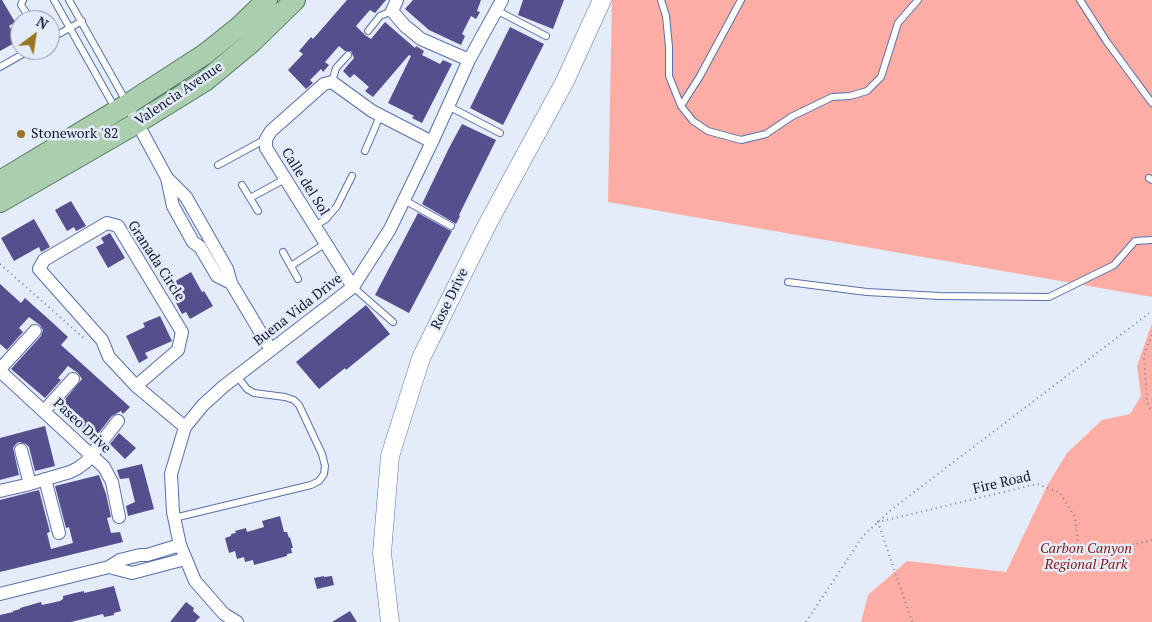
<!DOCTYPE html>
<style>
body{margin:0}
#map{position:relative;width:1152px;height:622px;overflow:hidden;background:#e4ebf9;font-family:"PT Serif",serif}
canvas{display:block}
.north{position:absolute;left:10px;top:10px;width:50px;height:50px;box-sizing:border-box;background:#e4ebf9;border:1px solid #9097aa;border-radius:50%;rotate:31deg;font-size:14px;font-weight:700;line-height:20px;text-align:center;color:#111a33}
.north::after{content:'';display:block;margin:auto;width:18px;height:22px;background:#97761f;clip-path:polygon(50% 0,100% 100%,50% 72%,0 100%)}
</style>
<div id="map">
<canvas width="1152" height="622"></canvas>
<div class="north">N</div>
</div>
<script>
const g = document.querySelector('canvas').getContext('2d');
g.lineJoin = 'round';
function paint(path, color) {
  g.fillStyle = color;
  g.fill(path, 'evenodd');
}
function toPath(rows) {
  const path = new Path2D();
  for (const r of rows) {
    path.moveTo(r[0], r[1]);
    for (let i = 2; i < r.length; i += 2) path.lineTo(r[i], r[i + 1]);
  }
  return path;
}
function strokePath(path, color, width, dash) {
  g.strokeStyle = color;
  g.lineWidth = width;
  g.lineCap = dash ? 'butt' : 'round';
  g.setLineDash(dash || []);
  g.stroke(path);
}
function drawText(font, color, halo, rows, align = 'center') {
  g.font = font + ' "PT Serif",serif';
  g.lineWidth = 5;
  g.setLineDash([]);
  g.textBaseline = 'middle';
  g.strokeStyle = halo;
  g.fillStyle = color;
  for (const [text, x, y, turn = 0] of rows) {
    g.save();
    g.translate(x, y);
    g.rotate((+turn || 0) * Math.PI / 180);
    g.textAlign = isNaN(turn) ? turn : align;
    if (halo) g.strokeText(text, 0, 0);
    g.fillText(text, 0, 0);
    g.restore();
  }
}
paint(toPath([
 [612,0,1152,0,1152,297,608,202],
 [1152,323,1152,622,861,622,868,595,907,561,1006,572,1047,486,1067,453,1102,420,1130,414,1141,396,1137,366]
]), '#fdada4');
paint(toPath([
 [0,0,2,0,15,22,9,26,18,41,0,51],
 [347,0,386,0,375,13,370,10,356,26,365,35,371,39,385,22,415,48,416,46,424,51,422,55,440,64,443,60,452,64,422,123,412,118,414,116,388,103,411,56,409,55,373,97,365,91,369,87,354,74,350,78,343,71,354,58,351,51,345,51,339,46,325,62,329,65,323,72,321,69,310,80,313,83,306,89,288,70,303,54,299,51,311,37,313,39],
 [413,0,481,0,477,11,480,12,476,19,471,16,462,34,465,36,461,45,429,30,405,9],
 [523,0,564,0,553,29,518,15],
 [510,27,544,44,503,125,470,108],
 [462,124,496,140,459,215,460,216,456,224,453,222,422,204,449,148],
 [71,201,86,226,76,231,74,227,67,231,55,210],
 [418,213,449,230,452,231,409,313,375,295],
 [34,219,50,247,41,252,39,247,14,261,1,238],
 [110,233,125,258,108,268,96,247,104,243,101,238],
 [191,272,202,292,204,291,213,306,190,319,186,312,182,314,167,286],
 [0,284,21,303,25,298,53,323,68,337,61,345,130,407,123,414,121,411,112,416,93,440,76,427,83,419,63,402,82,379,78,373,68,366,58,378,61,380,45,398,11,369,41,336,43,330,40,325,29,317,19,328,23,332,7,350,0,344],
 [366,305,390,334,346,370,345,368,319,389,296,362],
 [160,316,172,341,145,353,148,358,139,363,126,336,145,327,143,323],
 [45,426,55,466,35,471,29,447,26,444,19,442,16,444,13,448,19,475,0,480,0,438],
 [119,433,136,448,125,459,110,444],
 [142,464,154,509,128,516,126,506,135,502,129,478,120,479,117,470],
 [99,475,106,494,111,517,107,518,111,533,120,532,123,542,0,572,0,500,39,490,50,532,47,533,51,549,73,543,69,527,66,528,55,486],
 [280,516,284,532,287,532,289,538,290,537,293,548,291,548,292,553,287,554,287,556,254,565,253,560,245,562,244,557,237,559,235,551,229,553,225,538,231,536,231,534,236,533,235,531,246,528,247,532,264,527,262,521],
 [324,576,324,577,332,576,334,585,317,589,314,578],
 [114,586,121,611,114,613,114,615,104,617,103,614,71,622,0,622,0,615,13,612,13,611,20,609,20,608,41,602,42,605,60,601,63,599,63,596,75,593,84,591,84,593,93,591],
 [186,602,194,608,193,611,200,617,195,622,170,622],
 [350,611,357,622,332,622]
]), '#564f8e');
const lane = toPath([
 [23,0,21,5,31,20],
 [54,0,115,108],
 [69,0,127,103],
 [661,0,666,16,669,47,669,76,681,106,693,121,708,131,741,140,766,134,791,117,832,97,850,96,867,91,881,77,898,23,918,0],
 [1080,0,1107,42,1152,103],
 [496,10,546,36],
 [368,31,380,16,392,11],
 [50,39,82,21],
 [0,67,30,50],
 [332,82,336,68,348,55],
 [448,106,500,133],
 [681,106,700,76,741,0],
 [365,151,380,116],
 [218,165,266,139],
 [1149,178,1152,180],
 [242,185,258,211],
 [250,198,285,179],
 [404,200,451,226],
 [315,226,326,219,337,206,352,176],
 [283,252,298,279],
 [291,266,326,243],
 [788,282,867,292,940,296,1049,297,1114,265,1135,241,1152,240],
 [353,287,393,322],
 [174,518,311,485,319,481,324,474,325,466,322,454,299,405,294,400,285,397,254,393,247,389,237,376]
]);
const street = toPath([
 [397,0,392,11,405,26,421,39,469,60],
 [134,117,167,178,186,197,227,269,231,283,271,350],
 [167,178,173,206,193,242,200,247,217,276,231,283],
 [353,287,266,148,266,139,271,131,324,84,332,82,372,111,432,142],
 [0,369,35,331],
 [0,371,104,467,112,482,119,517],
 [136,386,178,350,182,332,118,226,107,223,44,260,39,269,102,340,109,357,136,386,185,427],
 [44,411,73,379],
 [21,450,30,484],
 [45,479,59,533],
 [0,491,26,485,70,472,78,468,86,462,118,421],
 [109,567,132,573,185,559],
 [0,594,109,567,120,560,140,555,147,555,180,545],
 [237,622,224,614,195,581,180,545,173,512,171,474,185,427,203,405,224,386,353,287,390,229,432,142,469,60,502,0]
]);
const secondary = toPath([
 [390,622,382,553,390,456,421,358,487,225,565,81,602,0]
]);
const primary = toPath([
 [0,181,128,104,205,54,240,26,267,0],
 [0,202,137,123,205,81,252,42,295,0]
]);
strokePath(lane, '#576fac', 8);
strokePath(street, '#576fac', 14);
strokePath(secondary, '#576fac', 19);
strokePath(primary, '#507a60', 22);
strokePath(toPath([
 [0,264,86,340],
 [1152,335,1145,352,1144,357,1147,401,1149,407,1152,410],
 [806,622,863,536,892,509,1152,311],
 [912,622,878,522,1037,484,1059,492,1075,517,1078,542,1088,550,1101,552,1152,540]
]), '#788094', 2, [1, 4]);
strokePath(lane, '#fff', 6);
strokePath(street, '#fff', 12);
strokePath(secondary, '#fff', 18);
strokePath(primary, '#aaceae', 20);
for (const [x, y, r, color] of [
 [21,134,5,"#97761f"]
]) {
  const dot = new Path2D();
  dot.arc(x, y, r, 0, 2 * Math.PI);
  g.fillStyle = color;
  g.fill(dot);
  strokePath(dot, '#e4ebf9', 2);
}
drawText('14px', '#111a33', '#e4ebf9', [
 ["Valencia Avenue",179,94,-34],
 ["Calle del Sol",305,182,58],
 ["Granada Circle",156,261,57],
 ["Rose Drive",450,299,-64],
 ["Buena Vida Drive",298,310,-38],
 ["Paseo Drive",82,426,43],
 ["Fire Road",1002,483,-13]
]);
drawText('14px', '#111a33', '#e4ebf9', [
 ["Stonework '82",31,134]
], 'left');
drawText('italic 14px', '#861817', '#e4ebf9', [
 ["Carbon Canyon",1086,549],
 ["Regional Park",1086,565]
]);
</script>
